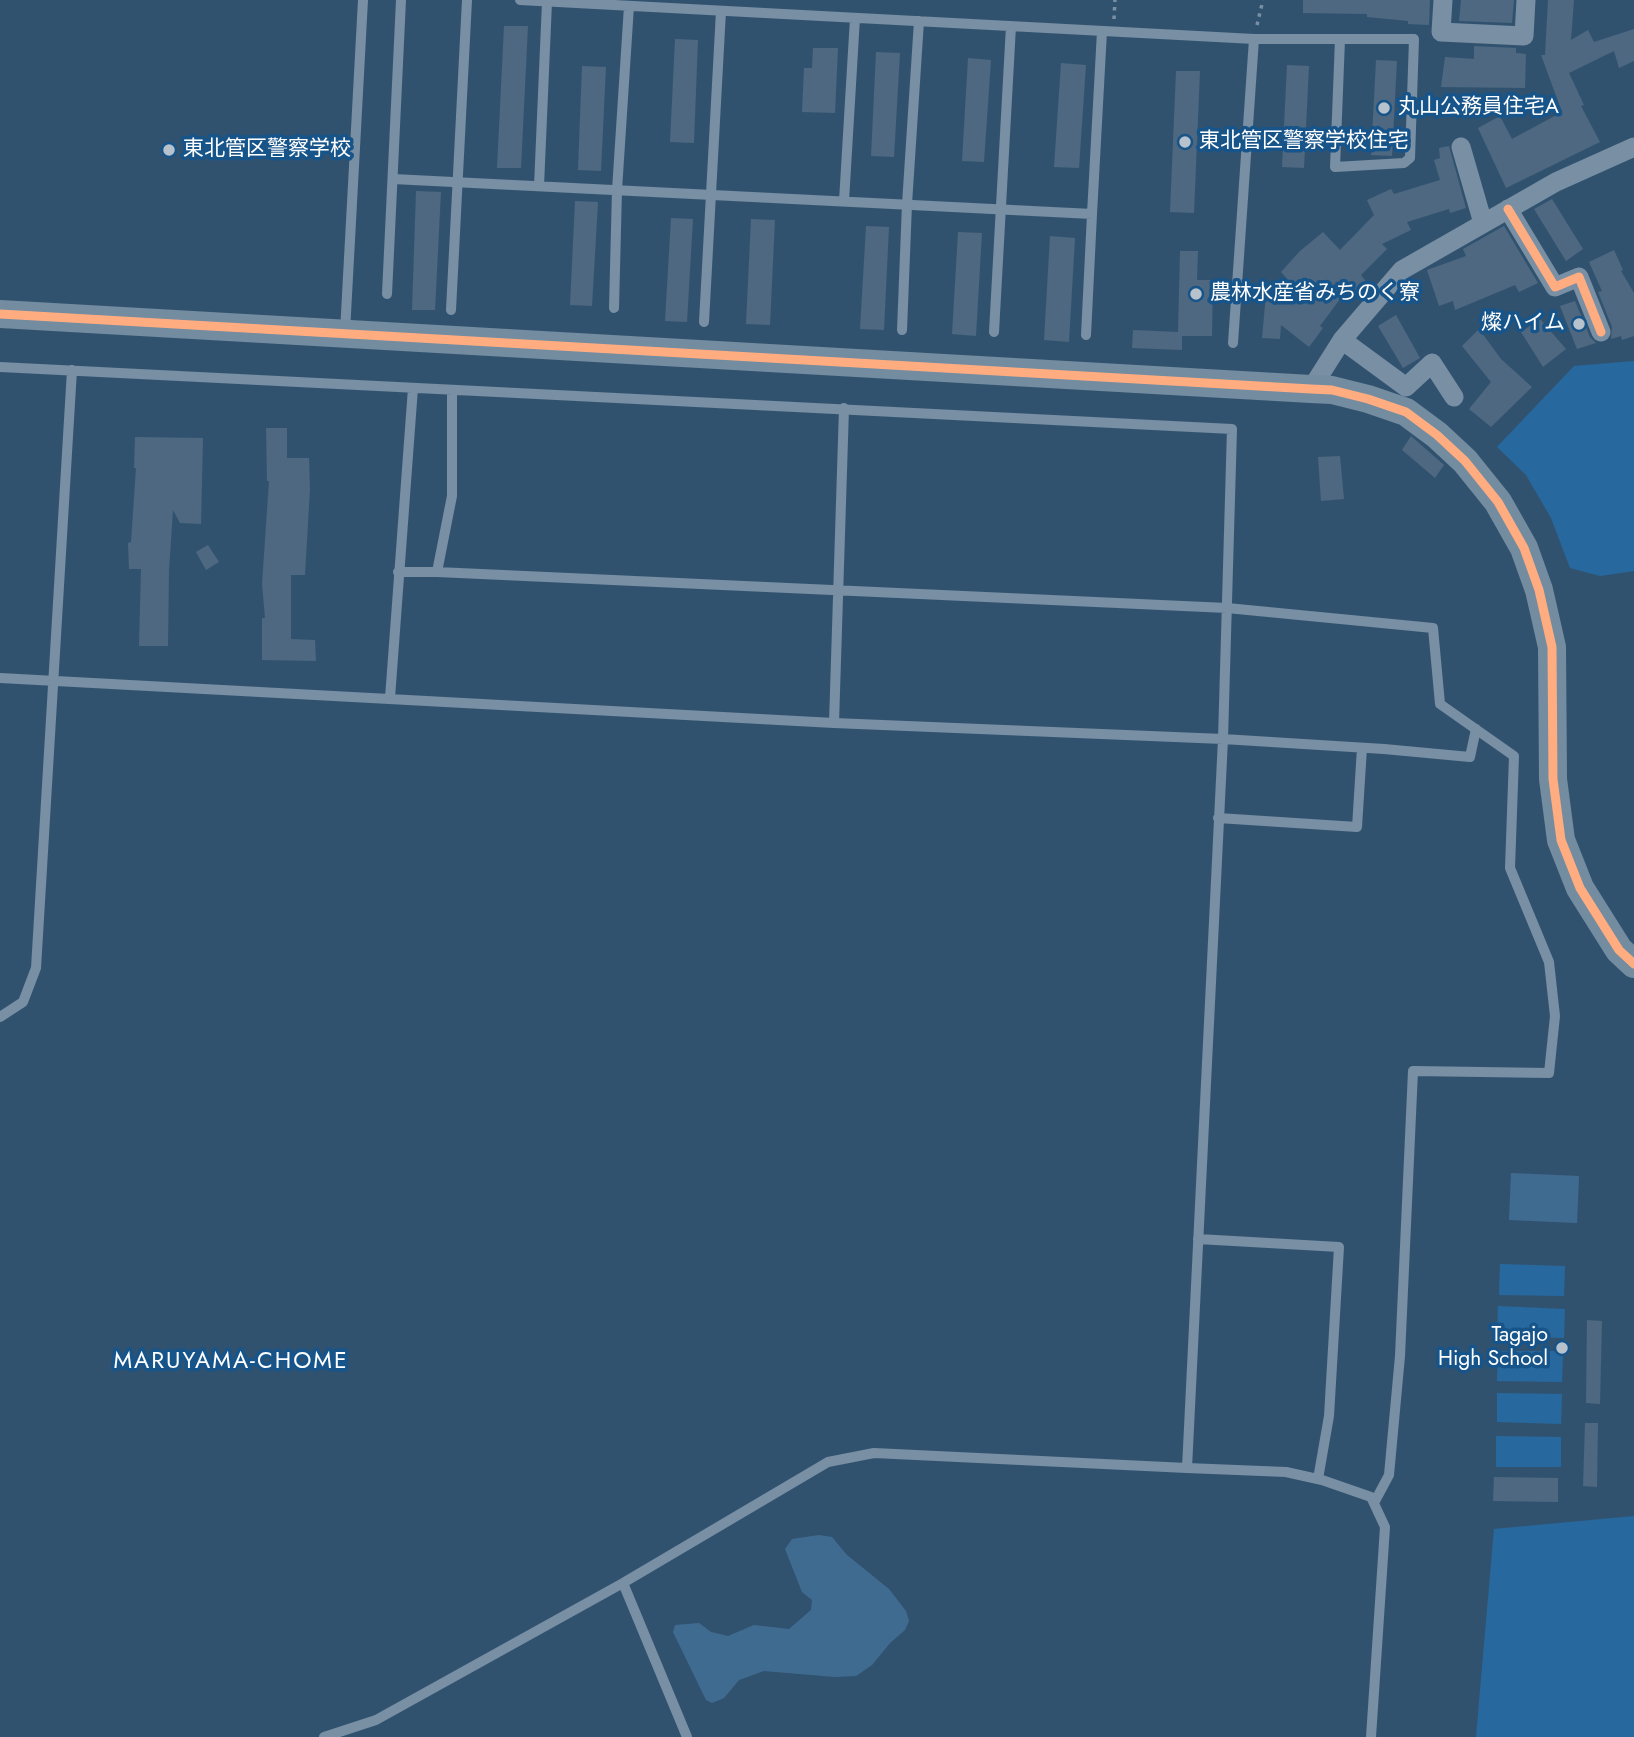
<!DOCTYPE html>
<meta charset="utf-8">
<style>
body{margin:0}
canvas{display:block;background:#31526f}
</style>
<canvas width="1634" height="1737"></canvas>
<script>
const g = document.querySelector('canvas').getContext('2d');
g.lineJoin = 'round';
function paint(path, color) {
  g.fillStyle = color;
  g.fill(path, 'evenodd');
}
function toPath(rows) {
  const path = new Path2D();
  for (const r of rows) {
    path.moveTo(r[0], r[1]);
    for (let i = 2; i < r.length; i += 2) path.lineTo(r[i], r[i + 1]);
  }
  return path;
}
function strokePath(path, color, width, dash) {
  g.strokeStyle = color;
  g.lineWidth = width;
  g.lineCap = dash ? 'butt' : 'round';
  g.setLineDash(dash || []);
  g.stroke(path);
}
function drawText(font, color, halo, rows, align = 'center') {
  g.font = font + ' Jost,"Noto Sans JP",sans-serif';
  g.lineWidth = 7;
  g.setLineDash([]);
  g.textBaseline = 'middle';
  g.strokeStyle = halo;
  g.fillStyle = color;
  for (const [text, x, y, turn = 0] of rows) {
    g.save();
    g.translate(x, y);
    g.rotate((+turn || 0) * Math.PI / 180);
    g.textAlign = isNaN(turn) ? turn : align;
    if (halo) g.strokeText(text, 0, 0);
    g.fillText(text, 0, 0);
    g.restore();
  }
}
paint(toPath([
 [1634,361,1634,571,1600,576,1570,568,1551,518,1526,475,1497,447,1574,366],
 [1500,1264,1565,1266,1564,1296,1499,1295],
 [1498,1306,1565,1309,1564,1338,1497,1336],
 [1498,1351,1563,1351,1562,1382,1497,1381],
 [1497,1393,1562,1394,1561,1424,1497,1422],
 [1496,1436,1561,1437,1561,1467,1496,1467],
 [1634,1516,1634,1737,1476,1737,1494,1529]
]), '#27699f');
paint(toPath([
 [1511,1173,1579,1176,1577,1223,1509,1220],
 [819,1535,832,1537,847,1555,889,1589,906,1611,909,1621,905,1630,890,1643,872,1665,856,1676,835,1677,764,1671,739,1680,724,1698,712,1703,706,1700,673,1632,675,1625,699,1623,711,1632,728,1636,754,1625,789,1629,811,1610,812,1600,802,1592,785,1549,792,1539]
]), '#406b91');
paint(toPath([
 [1303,0,1430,0,1429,25,1408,24,1408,21,1367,17,1367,14,1303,13],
 [1461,0,1514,0,1512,23,1459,21],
 [1548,0,1574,0,1571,40,1588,30,1594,42,1634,29,1634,61,1619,68,1614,51,1569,73,1584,105,1581,106,1600,142,1506,188,1478,128,1500,116,1512,139,1562,112,1541,55,1545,55],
 [504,26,528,26,521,168,497,168],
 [675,39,698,40,694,143,670,142],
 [1474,46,1516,48,1516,53,1526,54,1525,88,1441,87,1445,57,1474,59],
 [813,48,838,48,835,113,802,112,804,68,812,68],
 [876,52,900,53,894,157,871,156],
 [968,58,991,60,984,162,962,161],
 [1376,60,1397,61,1392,156,1371,155],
 [1061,63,1086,65,1079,168,1054,167],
 [1287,65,1309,66,1304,168,1282,167],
 [582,66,606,67,601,171,578,170],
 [1176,71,1200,71,1194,213,1170,212],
 [1449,146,1466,208,1450,213,1449,209,1407,222,1411,230,1382,244,1387,249,1361,275,1367,283,1351,296,1346,291,1320,326,1323,328,1309,347,1281,325,1280,339,1262,338,1266,294,1305,299,1281,272,1300,251,1323,232,1340,250,1374,215,1367,200,1391,189,1394,194,1440,180,1434,160,1440,158,1439,148],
 [416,191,441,192,435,310,412,310],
 [1552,199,1583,249,1566,261,1534,209],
 [575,201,598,202,592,306,570,305],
 [671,218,693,219,687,322,665,321],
 [751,219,775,220,770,325,746,324],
 [866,226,889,227,884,330,860,329],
 [1504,226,1538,283,1519,292,1515,285,1455,310,1453,301,1439,306,1427,270,1466,256,1463,249],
 [958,232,982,233,976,336,952,334],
 [1050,236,1075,238,1069,342,1044,340],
 [1614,250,1623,270,1621,271,1634,293,1634,336,1622,340,1621,336,1611,339,1612,327,1598,292,1602,291,1589,262],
 [1180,251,1198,251,1197,280,1213,280,1212,336,1182,336,1182,350,1132,348,1133,330,1178,332],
 [1575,301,1590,337,1596,343,1577,349,1560,306],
 [1396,315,1420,358,1403,368,1378,326],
 [1540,319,1566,349,1543,367,1521,332],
 [1479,329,1501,359,1532,387,1491,427,1469,409,1491,382,1462,346],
 [266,428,287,428,287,458,309,458,310,489,305,575,291,575,291,639,315,640,316,661,262,660,262,618,265,618,262,584,269,481,267,481],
 [1411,436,1444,465,1435,478,1402,450],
 [135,437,203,438,201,524,180,523,173,510,169,570,168,646,139,646,141,569,129,569,128,543,131,542,136,468,134,468],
 [1340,456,1344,499,1321,501,1318,457],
 [208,545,219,562,206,570,196,552],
 [1587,1320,1602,1321,1600,1404,1586,1403],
 [1585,1423,1598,1423,1597,1487,1583,1486],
 [1494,1477,1558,1478,1558,1502,1493,1501]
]), '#4d6880');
strokePath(toPath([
 [1114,19,1115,0],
 [1257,25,1263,0]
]), '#788fa4', 3.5, [3.5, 5]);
strokePath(toPath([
 [520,0,1254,39,1414,39,1410,158,1404,163,1335,167,1340,39],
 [393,179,1092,214,1102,31],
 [539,186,547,2],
 [844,201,855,18],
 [387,294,401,0],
 [614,308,617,190,629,6],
 [451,310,467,0],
 [704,322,721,11],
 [902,330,907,204,919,21],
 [345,332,363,0],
 [994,332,1011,26],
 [1086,335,1092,214],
 [1233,343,1254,39],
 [0,367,1232,429,1223,739,1187,1468,874,1453,828,1462,623,1583,376,1720,324,1737],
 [398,572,437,572,452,496,452,390],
 [437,572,1227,608,1433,628,1440,704,1514,756,1510,868,1549,962,1555,1016,1549,1073,1413,1071,1400,1356,1389,1475,1374,1503],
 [0,678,834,723,1223,739,1384,749,1470,757,1476,729],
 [390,698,413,388],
 [834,723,844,408],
 [1218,818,1357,827,1362,748],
 [0,1017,23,1002,36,968,72,370],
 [1198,1239,1339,1247,1329,1416,1318,1479],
 [1187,1468,1286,1472,1322,1480,1371,1497,1385,1527,1371,1737],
 [623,1583,687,1737]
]), '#788fa4', 10);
strokePath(toPath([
 [1443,0,1441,32,1524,36,1526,0],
 [1461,147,1483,223],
 [1508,209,1555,287,1579,277,1601,332],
 [1342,340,1406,387,1432,363,1454,397],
 [1311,389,1342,340,1402,270,1556,182,1634,147]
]), '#788fa4', 19);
strokePath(toPath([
 [0,314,1311,389,1332,390,1368,399,1406,412,1437,435,1465,461,1498,502,1524,548,1539,590,1552,647,1553,779,1561,840,1580,888,1619,950,1634,964]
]), '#738ca0', 28);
strokePath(toPath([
 [1508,209,1555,287,1579,277,1601,332],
 [0,314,1311,389,1332,390,1368,399,1406,412,1437,435,1465,461,1498,502,1524,548,1539,590,1552,647,1553,779,1561,840,1580,888,1619,950,1634,964]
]), '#ffac80', 9);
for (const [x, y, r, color] of [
 [1384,108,7,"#b7c2cd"],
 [1185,142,7,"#b7c2cd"],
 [169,150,7,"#b7c2cd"],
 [1196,294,7,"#b7c2cd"],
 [1579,324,7,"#b7c2cd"],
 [1562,1348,7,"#b7c2cd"]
]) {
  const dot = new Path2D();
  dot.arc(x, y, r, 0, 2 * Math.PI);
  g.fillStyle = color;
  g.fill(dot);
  strokePath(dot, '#175489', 2.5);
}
drawText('21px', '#fff', '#175489', [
 ["丸山公務員住宅A",1398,108],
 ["東北管区警察学校住宅",1199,142],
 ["東北管区警察学校",183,150],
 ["農林水産省みちのく寮",1210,294],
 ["燦ハイム",1565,324,"right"],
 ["Tagajo",1548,1336,"right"],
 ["High School",1548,1360,"right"]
], 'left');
g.letterSpacing = '2px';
drawText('23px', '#fff', '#175489', [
 ["MARUYAMA-CHOME",231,1362]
]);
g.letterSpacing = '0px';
</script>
